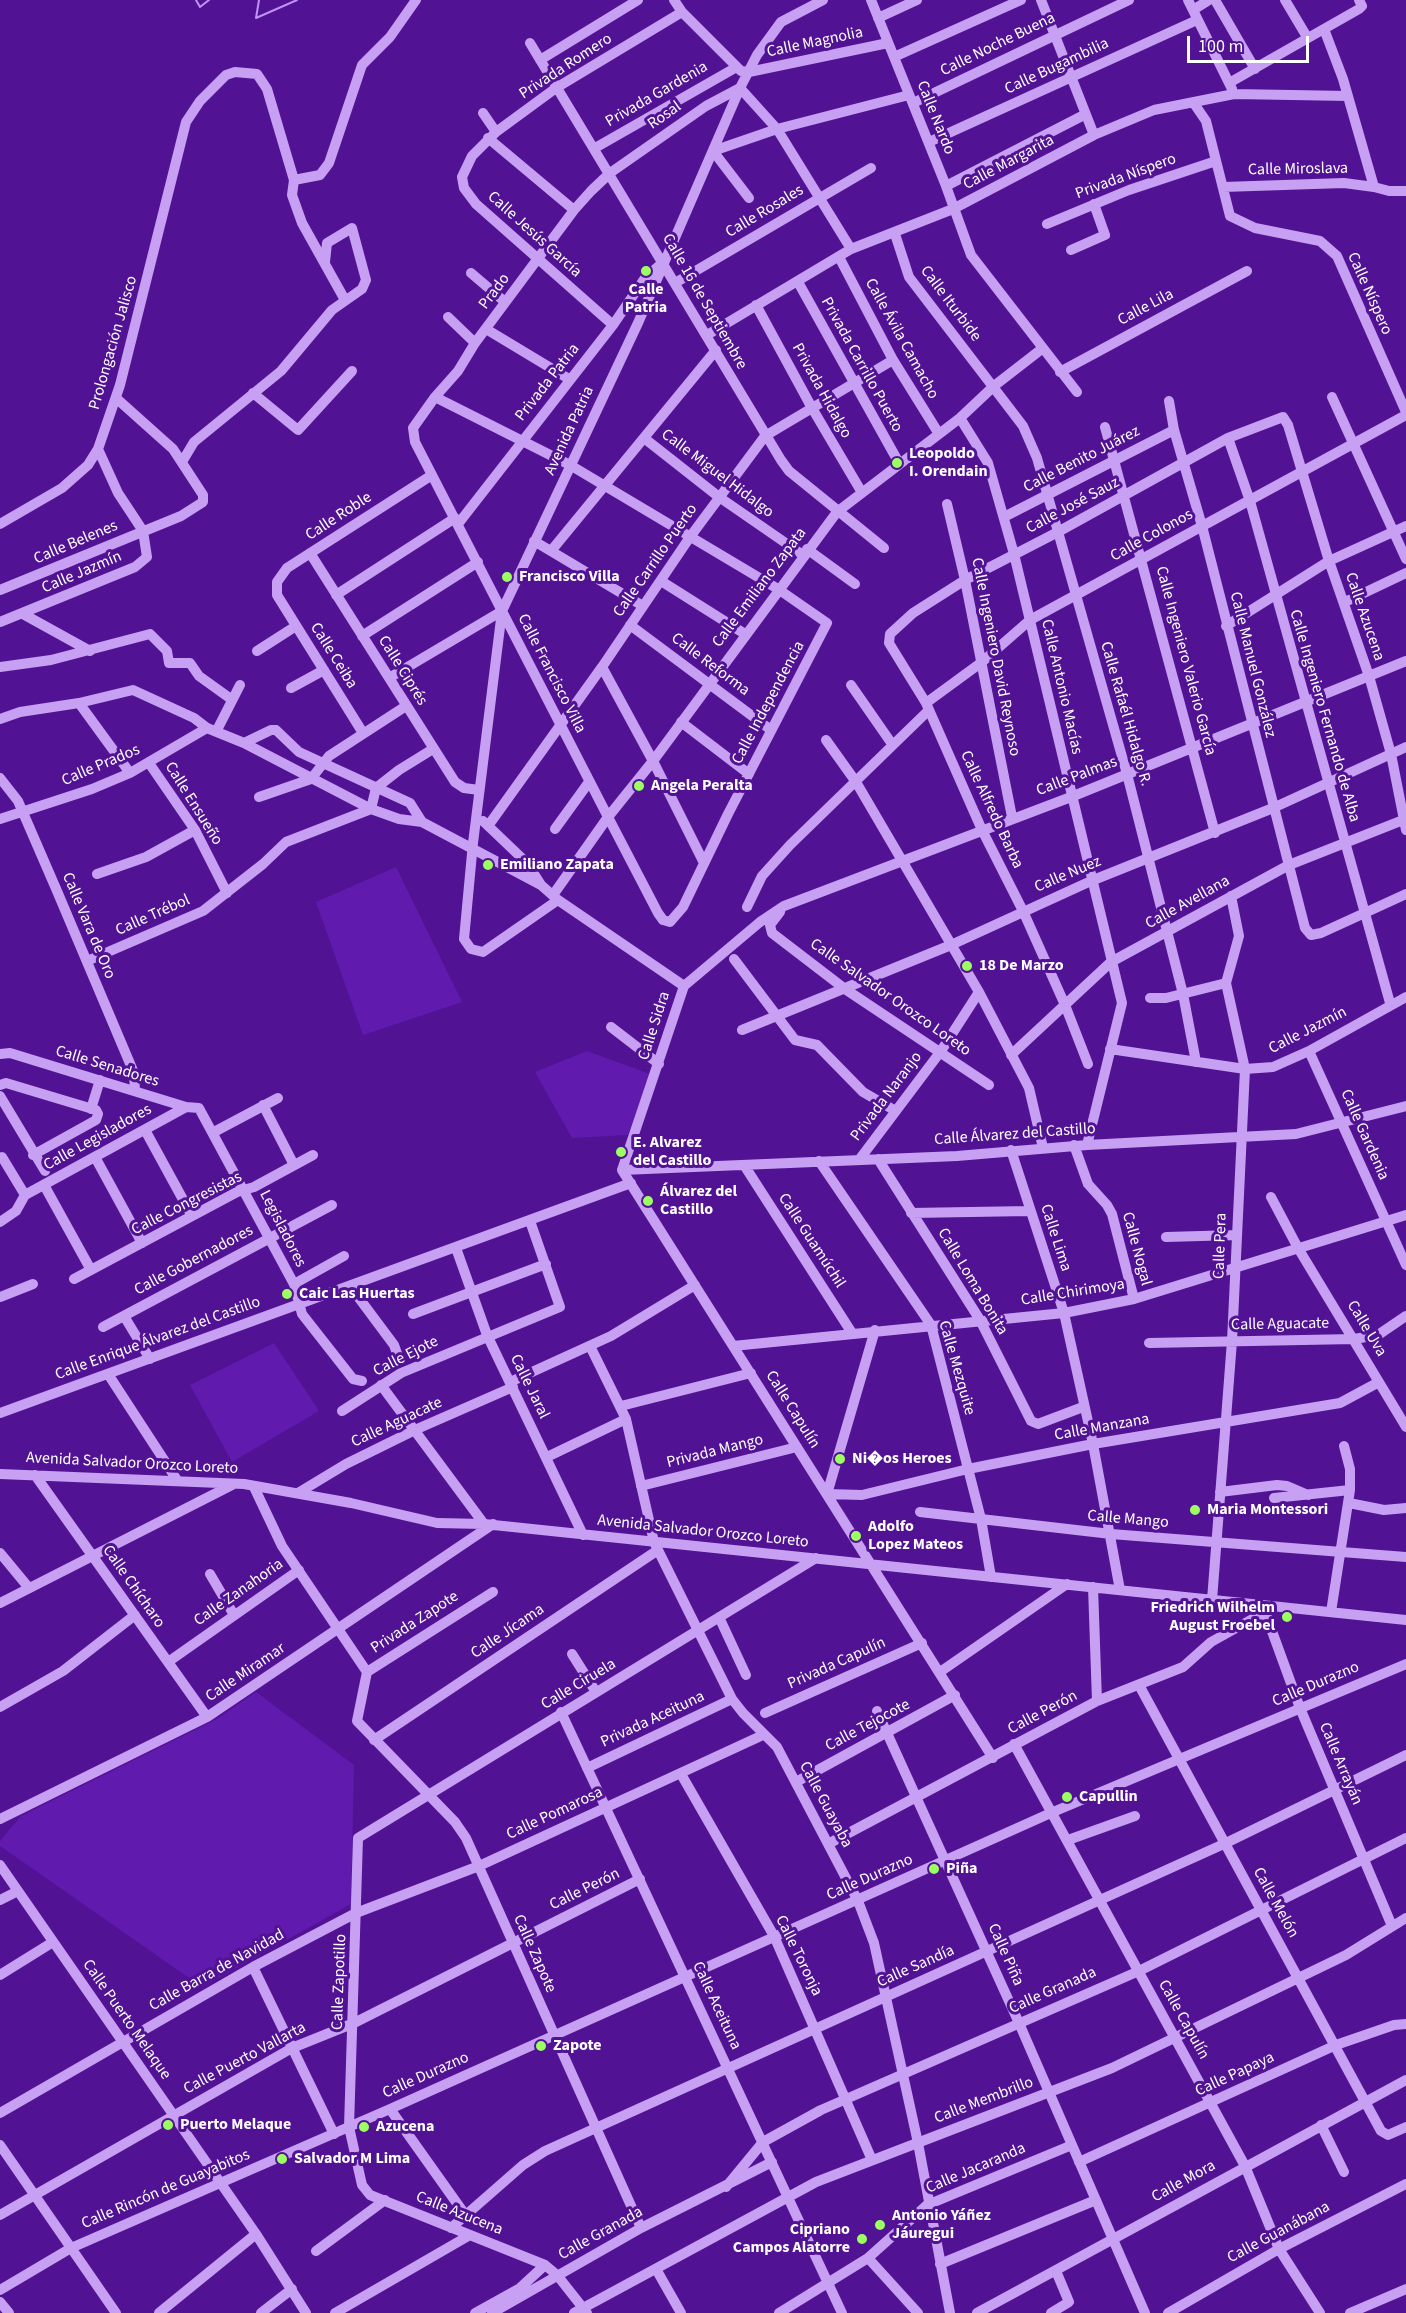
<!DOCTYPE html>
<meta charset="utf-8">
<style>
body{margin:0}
#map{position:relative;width:1406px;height:2313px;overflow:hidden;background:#521294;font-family:"Source Sans 3",sans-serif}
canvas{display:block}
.scale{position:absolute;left:1187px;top:36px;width:122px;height:27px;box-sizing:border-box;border:3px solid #fff;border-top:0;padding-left:8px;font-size:18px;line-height:21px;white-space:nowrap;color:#fff;-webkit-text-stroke:4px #521294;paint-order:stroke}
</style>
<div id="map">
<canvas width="1406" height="2313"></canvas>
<div class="scale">100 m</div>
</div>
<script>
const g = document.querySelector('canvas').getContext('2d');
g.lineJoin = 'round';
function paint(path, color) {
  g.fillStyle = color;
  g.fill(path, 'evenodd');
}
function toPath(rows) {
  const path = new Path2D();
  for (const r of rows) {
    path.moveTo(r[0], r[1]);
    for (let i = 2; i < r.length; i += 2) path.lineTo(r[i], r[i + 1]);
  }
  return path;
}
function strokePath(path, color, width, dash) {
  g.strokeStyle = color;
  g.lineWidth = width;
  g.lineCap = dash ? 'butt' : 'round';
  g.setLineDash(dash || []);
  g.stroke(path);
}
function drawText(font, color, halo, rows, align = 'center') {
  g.font = font + ' "Source Sans 3",sans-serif';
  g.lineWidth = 6;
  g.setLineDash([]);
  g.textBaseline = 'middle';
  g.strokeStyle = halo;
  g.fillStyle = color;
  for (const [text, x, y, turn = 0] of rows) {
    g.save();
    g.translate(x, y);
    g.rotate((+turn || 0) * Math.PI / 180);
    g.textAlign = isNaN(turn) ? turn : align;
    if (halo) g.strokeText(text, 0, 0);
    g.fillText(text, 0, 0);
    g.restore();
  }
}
paint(toPath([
 [396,867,462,1002,363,1035,316,902],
 [587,1051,650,1074,628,1135,572,1138,535,1072],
 [274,1343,319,1411,232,1462,190,1385],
 [256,1692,354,1765,351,1904,202,1987,0,1846,0,1841,21,1816,217,1719]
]), '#611aae');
strokePath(toPath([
 [196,0,200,7,209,0],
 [259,0,256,18,297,0]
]), '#c092f6', 2);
strokePath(toPath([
 [674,0,682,12,741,71,749,72,888,43],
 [871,0,946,186,971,255,1077,392],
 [1041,0,1094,135],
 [1188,0,1232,89],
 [1215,0,1255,69],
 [1285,0,1307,37],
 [1193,10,1209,0],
 [878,18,917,0],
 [1324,29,1343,79,1374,187,1389,191,1406,191],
 [530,43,781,460,789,471,884,548],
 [894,57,1021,0],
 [540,60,638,0],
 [1229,83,1359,9,1362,6,1359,0],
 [1193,102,1206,121,1230,216,1255,228,1320,241,1337,256,1406,412],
 [913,103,1129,0],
 [483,113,496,132],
 [488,138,574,210],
 [929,142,1197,20],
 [595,148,735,68],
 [294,180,292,195,302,223,345,300],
 [946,186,1084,115],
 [1223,187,1344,183,1374,187],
 [749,198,713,151,777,129,909,95],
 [1047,224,1129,190,1216,161],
 [895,234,909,277,1023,426,1037,458,1127,774,1183,994,1196,1062],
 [1071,250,1105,235,1094,204],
 [839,257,893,360,939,434],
 [471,273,505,302],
 [798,282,899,463],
 [675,283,871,168],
 [756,305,812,408,861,491],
 [448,317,475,343],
 [613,325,476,204,464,188,462,177,472,156,496,132,556,88,682,12],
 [486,329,569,379],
 [707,335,851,249,953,209,1094,135,1154,110,1234,94,1348,96],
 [1060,372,1247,271],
 [253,393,298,430,352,371],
 [435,397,570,465,778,589,827,623,728,814,683,907,670,922,663,920,658,913,608,817,415,442,413,428,435,397,458,371,475,343,574,210,591,191,610,173,706,106,740,88,777,129,851,249],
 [1332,397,1406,559],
 [1169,401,1174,430,1202,526,1305,928,1311,935,1321,933,1406,894],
 [960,418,988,463,1014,554,1122,1003,1087,1145],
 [1105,427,1215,833],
 [644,438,719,497,803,555],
 [1228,438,1250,501,1390,1003],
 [182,462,194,442,281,371,332,310,362,289,366,280,352,228,327,243,325,262],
 [947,504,965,580,1012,817],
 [1004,517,1174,430],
 [0,524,62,488,88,465,98,449,120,385,186,122,200,101,226,75,235,72,257,74,267,89,294,180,320,175,329,163,362,65,390,37,416,0],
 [458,524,613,325,645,278,661,264],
 [534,541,643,606],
 [807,549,855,584],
 [551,551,716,350],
 [310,553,455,782,464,788,479,790],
 [661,581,745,634],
 [0,590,181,516,203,502,203,495,173,449,116,398],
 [336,595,455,518],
 [1345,602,1406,573],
 [23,614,90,651],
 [0,622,135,567,147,557,143,531,118,493,98,449],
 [630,625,771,730],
 [1226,626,1329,561,1406,526],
 [362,636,478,562],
 [257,651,296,626],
 [0,667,51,660,150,634,167,651,169,663,190,663,199,676,231,699],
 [602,667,653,761,704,863],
 [389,678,502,611],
 [851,685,892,744],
 [291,688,324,670],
 [79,703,130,773],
 [926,703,982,662,1030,620,1406,415],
 [0,719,20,712,79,703,133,690,194,718,207,728,244,743,371,809,399,819,422,822,541,885,558,900,684,986],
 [681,722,749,774],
 [217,730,240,685],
 [363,733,277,595,277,582,287,568,432,475],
 [826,740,856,782,979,992,1029,1088,1043,1148],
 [244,743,271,730,276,730,299,752,410,803,422,822],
 [149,763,195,830,227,893],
 [0,778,18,801,57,891,134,1073,135,1091],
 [259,797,311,779,329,756,406,706],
 [0,819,92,789,130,773,207,728],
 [483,821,527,863,541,885],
 [488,826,602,667,690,537,765,436,893,360],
 [555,829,589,782],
 [97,874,146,857,195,830],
 [553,895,608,817,653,761,837,512,960,418,994,386,1043,348],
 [558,900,483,952,471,949,464,939,473,843,502,611,638,323,740,88,757,55,781,22,823,0],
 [747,907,762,876,790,845,929,710],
 [780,912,770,925,772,933,845,989,989,1085],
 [734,959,795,1040,817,1045,863,1092,894,1110],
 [87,961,203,911,263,864,286,842,371,809,376,788,399,770,433,749],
 [1150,998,1166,998,1226,983],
 [611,1027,659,1064],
 [742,1030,951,945,1091,881,1273,808,1406,747],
 [1110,1049,1245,1069,1273,1067,1309,1051,1406,997],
 [1309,1051,1406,1265],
 [0,1054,10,1053,186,1107,199,1108,294,1284,302,1314,353,1379,362,1381],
 [1011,1055,1111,962,1289,865,1406,819],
 [1088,1064,1065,1005,1023,911,982,830,926,703,889,643,890,634,913,613,965,580,1056,533,1228,438,1283,417,1288,425,1329,561,1369,676,1391,754,1406,830],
 [0,1085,6,1083,96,1110,98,1114,96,1120,33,1155],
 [0,1096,45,1171],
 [263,1105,294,1165],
 [91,1109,100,1080],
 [145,1130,192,1216],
 [214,1132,278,1098],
 [1074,1145,1088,1184,1107,1205,1112,1214,1134,1299],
 [1011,1150,1064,1313,1093,1444,1120,1590],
 [2,1157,25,1195],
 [95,1157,142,1243],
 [878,1159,980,1320,1031,1421,1038,1424,1083,1407],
 [859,1160,941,1051,979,992],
 [819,1161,931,1325,981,1519,991,1577],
 [744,1165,852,1333],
 [622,1170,684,986,760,922,784,906,1071,797,1406,661],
 [622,1170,957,1156,1087,1145,1296,1134,1406,1106],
 [622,1170,993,1758],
 [44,1185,91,1270],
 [25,1195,186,1107],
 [1271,1197,1298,1248,1406,1427],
 [911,1213,1030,1211],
 [0,1222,16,1211,25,1195],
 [1166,1237,1236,1235],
 [456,1248,487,1335,583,1535],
 [74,1279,237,1192,254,1187,313,1155],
 [294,1284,344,1256],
 [350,1286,394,1345,399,1359],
 [0,1297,33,1284],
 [413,1314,546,1264],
 [124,1316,150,1359],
 [103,1327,332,1205],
 [875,1330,827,1494,862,1495,968,1469,1093,1444,1340,1403,1379,1382],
 [1149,1343,1354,1339,1378,1335,1406,1316],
 [590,1346,626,1419,654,1542,732,1699,743,1713,777,1747,858,1901,874,1943,918,2143,950,2313],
 [733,1346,1064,1313,1134,1299,1406,1215],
 [108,1374,177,1480],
 [510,1382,611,1336,695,1285],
 [381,1385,484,1524],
 [621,1406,751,1373],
 [342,1411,401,1373,560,1307,530,1221],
 [0,1413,631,1183],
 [547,1457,626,1419],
 [0,1474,244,1484,351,1503,437,1523,484,1524,1406,1620],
 [35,1475,207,1717],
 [641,1486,797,1447],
 [254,1487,282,1546,367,1672],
 [1220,1492,1277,1485,1287,1486,1308,1495],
 [298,1493,346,1464,417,1429,513,1387],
 [1274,1498,1350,1490],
 [1349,1503,1384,1510,1406,1508],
 [920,1512,1111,1534,1406,1557],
 [0,1553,29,1588],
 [210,1574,234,1615],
 [1093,1587,1097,1701],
 [493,1592,367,1672,357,1721,455,1822,466,1838,641,2228],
 [1212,1600,1232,1341,1245,1069,1226,983,1239,936,1231,896],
 [0,1603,232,1485],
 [1265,1612,1300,1708,1392,1926],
 [1331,1612,1350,1490,1350,1469,1344,1446],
 [719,1617,746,1675],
 [572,1654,596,1692],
 [168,1662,299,1570],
 [940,1672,1067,1584],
 [1139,1685,1381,2131,1388,2135,1406,2127],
 [0,1707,63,1671,135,1615],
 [877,1711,1019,2023,1145,2313],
 [561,1712,842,2313],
 [765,1713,922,1643],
 [374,1740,658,1550],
 [1014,1744,1245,2166,1279,2249,1320,2313],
 [587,1768,732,1699],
 [681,1774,774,1936,872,2160],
 [796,1782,955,1695],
 [0,1819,207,1717,493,1524],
 [1068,1840,1135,1816],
 [828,1844,1097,1701,1183,1667,1211,1642,1265,1612,1266,1606],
 [0,1865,256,2234,306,2313],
 [0,1900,18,1891],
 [253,1967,334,2134],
 [0,1975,53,1942],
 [390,2109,466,2216],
 [0,2113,253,1967,356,1913,479,1866,763,1735],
 [1321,2125,1344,2172],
 [0,2145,116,2313],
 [1079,2162,1336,2045,1394,2025,1406,2024],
 [726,2187,763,2142,821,2110,1139,1971,1406,1838],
 [0,2215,292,2048,354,2023,640,1879],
 [451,2228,523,2165,545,2151,1226,1843,1406,1755],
 [316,2251,385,2200],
 [868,2258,918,2313],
 [940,2264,1096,2200],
 [656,2269,681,2313],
 [0,2290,71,2248,390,2109,1053,1812,1406,1664],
 [0,2302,9,2313],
 [159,2313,256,2234],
 [261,2313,292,2289],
 [335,2313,470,2235],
 [475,2313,520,2288,545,2265],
 [492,2313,641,2228,772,2162],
 [574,2313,816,2182,1112,2068,1346,1955,1406,1918],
 [587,2313,557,2275,545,2265,370,2195,362,2185,349,2127,358,1838,816,1558],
 [779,2313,868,2258,927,2205,1072,2145],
 [977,2313,1406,2080],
 [1051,2313,1069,2302,1056,2271],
 [1168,2313,1279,2249,1406,2184],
 [1350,2313,1406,2289]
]), '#c7a0f3', 10);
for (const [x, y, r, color] of [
 [646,271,6,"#9bff62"],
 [897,463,6,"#9bff62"],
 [507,577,6,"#9bff62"],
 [639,786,6,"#9bff62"],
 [488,865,6,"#9bff62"],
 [967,966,6,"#9bff62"],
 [621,1152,6,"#9bff62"],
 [648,1201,6,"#9bff62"],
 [287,1294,6,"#9bff62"],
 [840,1459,6,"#9bff62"],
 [1195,1510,6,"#9bff62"],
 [856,1536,6,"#9bff62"],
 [1287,1617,6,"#9bff62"],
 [1067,1797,6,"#9bff62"],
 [934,1869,6,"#9bff62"],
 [541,2046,6,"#9bff62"],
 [168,2125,6,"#9bff62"],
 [364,2127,6,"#9bff62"],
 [282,2159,6,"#9bff62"],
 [880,2225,6,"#9bff62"],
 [862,2239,6,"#9bff62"]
]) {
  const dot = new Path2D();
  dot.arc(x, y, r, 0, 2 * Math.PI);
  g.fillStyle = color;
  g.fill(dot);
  strokePath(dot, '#521294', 2);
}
drawText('16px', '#fff', '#521294', [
 ["Calle Magnolia",815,43,-12],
 ["Calle Noche Buena",998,45,-26],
 ["Privada Romero",566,67,-33],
 ["Calle Bugambilia",1057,67,-25],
 ["Privada Gardenia",657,95,-30],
 ["Rosal",665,116,-35],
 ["Calle Nardo",935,118,68],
 ["Calle Margarita",1009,163,-28],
 ["Calle Miroslava",1298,170,-1],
 ["Privada Níspero",1126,177,-20],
 ["Calle Rosales",765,212,-31],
 ["Calle Jesús García",534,235,42],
 ["Prado",495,292,-53],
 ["Calle Níspero",1369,294,66],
 ["Calle 16 de Septiembre",704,302,60],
 ["Calle Iturbide",950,304,53],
 ["Calle Lila",1146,308,-28],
 ["Calle Ávila Camacho",901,339,61],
 ["Prolongación Jalisco",114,343,-74],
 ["Privada Carrillo Puerto",861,365,61],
 ["Privada Patria",548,383,-52],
 ["Privada Hidalgo",821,391,61],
 ["Avenida Patria",570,431,-65],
 ["Calle Benito Juárez",1082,460,-27],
 ["Calle Miguel Hidalgo",717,474,37],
 ["Calle José Sauz",1073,506,-28],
 ["Calle Roble",339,517,-33],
 ["Calle Colonos",1152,536,-29],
 ["Calle Belenes",76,543,-23],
 ["Calle Carrillo Puerto",656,561,-55],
 ["Calle Jazmín",82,573,-23],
 ["Calle Emiliano Zapata",760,588,-53],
 ["Calle Azucena",1364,617,71],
 ["Calle Ceiba",333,656,58],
 ["Calle Ingeniero David Reynoso",995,657,79],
 ["Calle Ingeniero Valerio García",1185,661,75],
 ["Calle Reforma",710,665,37],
 ["Calle Manuel González",1252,665,76],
 ["Calle Ciprés",402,671,58],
 ["Calle Francisco Villa",551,674,63],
 ["Calle Antonio Macías",1061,687,77],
 ["Calle Independencia",769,703,-62],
 ["Calle Rafaél Hidalgo R.",1125,714,74],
 ["Calle Ingeniero Fernando de Alba",1324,716,74],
 ["Calle Prados",101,766,-23],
 ["Calle Palmas",1077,777,-21],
 ["Calle Ensueño",193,804,58],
 ["Calle Alfredo Barba",991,810,65],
 ["Calle Nuez",1068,875,-23],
 ["Calle Avellana",1188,903,-29],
 ["Calle Trébol",153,916,-24],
 ["Calle Vara de Oro",88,926,67],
 ["Calle Salvador Orozco Loreto",890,998,35],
 ["Calle Sidra",655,1026,-72],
 ["Calle Jazmín",1308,1031,-27],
 ["Calle Senadores",107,1067,17],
 ["Privada Naranjo",887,1097,-53],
 ["Calle Álvarez del Castillo",1015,1135,-4],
 ["Calle Gardenia",1364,1135,66],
 ["Calle Legisladores",98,1138,-29],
 ["Calle Congresistas",187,1204,-27],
 ["Legisladores",282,1229,63],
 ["Calle Lima",1055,1238,72],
 ["Calle Guamúchil",811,1241,57],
 ["Calle Pera",1221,1246,-88],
 ["Calle Nogal",1136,1249,75],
 ["Calle Gobernadores",194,1261,-28],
 ["Calle Loma Bonita",972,1282,59],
 ["Calle Chirimoya",1073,1293,-9],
 ["Calle Aguacate",1280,1325,-1],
 ["Calle Uva",1366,1329,59],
 ["Calle Enrique Álvarez del Castillo",158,1339,-20],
 ["Calle Ejote",406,1357,-27],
 ["Calle Mezquite",956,1368,74],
 ["Calle Jaral",529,1387,64],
 ["Calle Capulín",792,1410,58],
 ["Calle Aguacate",397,1423,-25],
 ["Calle Manzana",1102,1428,-10],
 ["Privada Mango",715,1452,-14],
 ["Avenida Salvador Orozco Loreto",132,1464,3],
 ["Calle Mango",1128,1520,5],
 ["Avenida Salvador Orozco Loreto",703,1532,6],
 ["Calle Chícharo",133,1587,55],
 ["Calle Zanahoria",239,1593,-35],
 ["Privada Zapote",415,1623,-33],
 ["Calle Jícama",508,1632,-34],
 ["Privada Capulín",837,1664,-24],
 ["Calle Miramar",246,1673,-34],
 ["Calle Ciruela",579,1685,-31],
 ["Calle Durazno",1316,1685,-23],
 ["Calle Perón",1043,1713,-28],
 ["Privada Aceituna",653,1720,-25],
 ["Calle Tejocote",868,1726,-28],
 ["Calle Arrayán",1340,1764,67],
 ["Calle Guayaba",825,1805,62],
 ["Calle Pomarosa",555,1814,-25],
 ["Calle Durazno",870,1878,-24],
 ["Calle Perón",585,1890,-26],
 ["Calle Melón",1275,1903,61],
 ["Calle Zapote",534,1954,66],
 ["Calle Piña",1005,1955,66],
 ["Calle Toronja",798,1956,64],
 ["Calle Sandía",916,1967,-24],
 ["Calle Barra de Navidad",217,1971,-29],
 ["Calle Zapotillo",340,1982,-88],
 ["Calle Granada",1053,1991,-24],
 ["Calle Aceituna",716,2006,65],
 ["Calle Puerto Melaque",126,2020,55],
 ["Calle Capulín",1183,2020,61],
 ["Calle Puerto Vallarta",245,2059,-28],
 ["Calle Papaya",1235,2075,-25],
 ["Calle Durazno",426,2076,-24],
 ["Calle Membrillo",984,2101,-21],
 ["Calle Jacaranda",976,2169,-23],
 ["Calle Mora",1184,2182,-29],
 ["Calle Rincón de Guayabitos",166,2190,-23],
 ["Calle Azucena",459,2214,22],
 ["Calle Guanábana",1279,2233,-28],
 ["Calle Granada",601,2234,-29]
]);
drawText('bold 16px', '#fff', '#521294', [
 ["Calle",646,290,"center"],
 ["Patria",646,308,"center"],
 ["Leopoldo",909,454],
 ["I. Orendain",909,472],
 ["Francisco Villa",519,577],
 ["Angela Peralta",651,786],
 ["Emiliano Zapata",500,865],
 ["18 De Marzo",979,966],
 ["E. Alvarez",633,1143],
 ["del Castillo",633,1161],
 ["Álvarez del",660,1192],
 ["Castillo",660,1210],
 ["Caic Las Huertas",299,1294],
 ["Ni�os Heroes",852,1459],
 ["Maria Montessori",1207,1510],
 ["Adolfo",868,1527],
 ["Lopez Mateos",868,1545],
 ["Friedrich Wilhelm",1275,1608,"right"],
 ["August Froebel",1275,1626,"right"],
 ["Capullin",1079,1797],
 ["Piña",946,1869],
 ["Zapote",553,2046],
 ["Puerto Melaque",180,2125],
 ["Azucena",376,2127],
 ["Salvador M Lima",294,2159],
 ["Antonio Yáñez",892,2216],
 ["Jáuregui",892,2234],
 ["Cipriano",850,2230,"right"],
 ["Campos Alatorre",850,2248,"right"]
], 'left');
</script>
